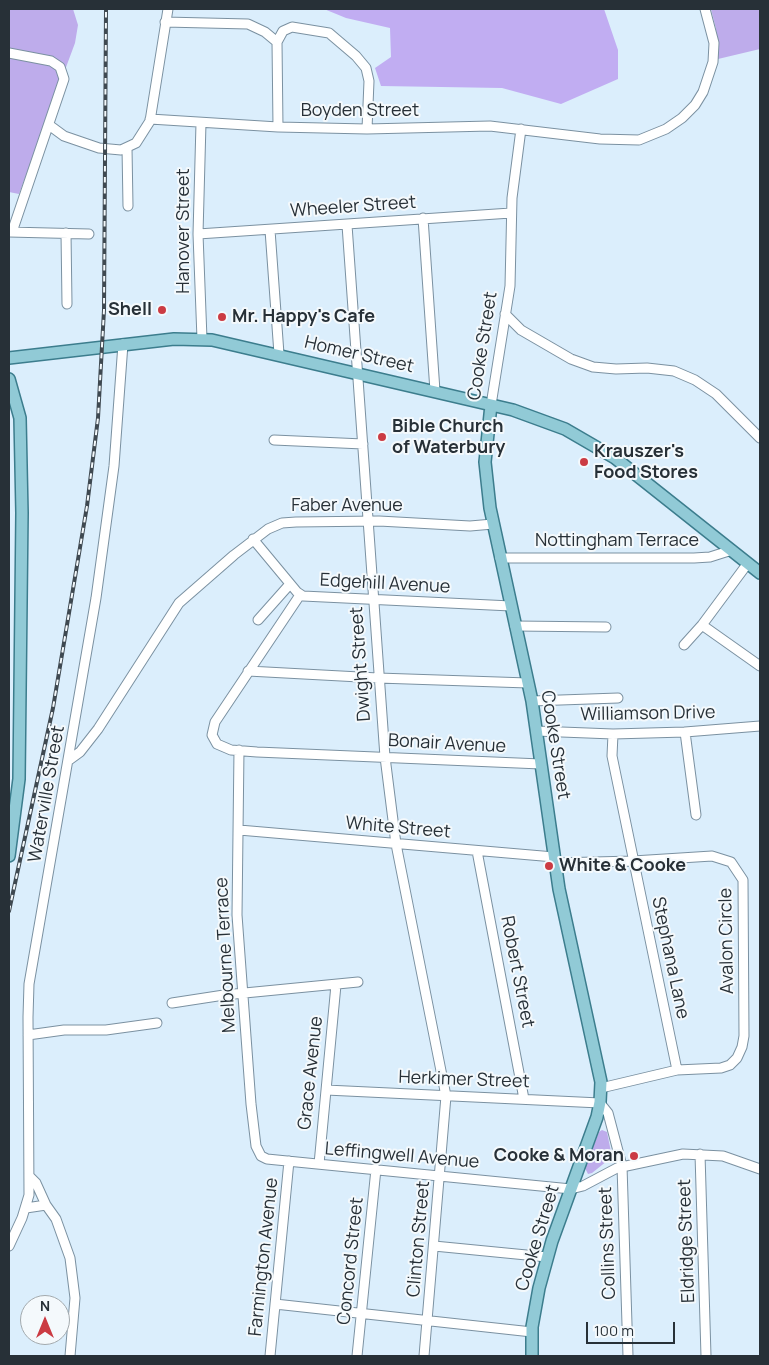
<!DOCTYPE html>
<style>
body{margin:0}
#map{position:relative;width:769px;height:1365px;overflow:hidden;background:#dbeefc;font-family:Manrope,sans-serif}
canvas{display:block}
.frame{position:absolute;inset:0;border:10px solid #273037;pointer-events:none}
.north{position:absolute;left:20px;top:1295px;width:50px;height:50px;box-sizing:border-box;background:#f4f9fc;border:1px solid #a2a9ad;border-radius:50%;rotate:0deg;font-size:14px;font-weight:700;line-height:20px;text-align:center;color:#273037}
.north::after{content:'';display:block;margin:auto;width:18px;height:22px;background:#cb3b43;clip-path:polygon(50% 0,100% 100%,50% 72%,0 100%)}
.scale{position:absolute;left:586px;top:1322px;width:89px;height:22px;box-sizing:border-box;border:2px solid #273037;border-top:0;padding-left:6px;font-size:15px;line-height:18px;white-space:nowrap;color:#273037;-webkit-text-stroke:4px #f4f9fc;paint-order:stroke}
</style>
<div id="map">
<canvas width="769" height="1365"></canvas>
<div class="frame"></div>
<div class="north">N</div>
<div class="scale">100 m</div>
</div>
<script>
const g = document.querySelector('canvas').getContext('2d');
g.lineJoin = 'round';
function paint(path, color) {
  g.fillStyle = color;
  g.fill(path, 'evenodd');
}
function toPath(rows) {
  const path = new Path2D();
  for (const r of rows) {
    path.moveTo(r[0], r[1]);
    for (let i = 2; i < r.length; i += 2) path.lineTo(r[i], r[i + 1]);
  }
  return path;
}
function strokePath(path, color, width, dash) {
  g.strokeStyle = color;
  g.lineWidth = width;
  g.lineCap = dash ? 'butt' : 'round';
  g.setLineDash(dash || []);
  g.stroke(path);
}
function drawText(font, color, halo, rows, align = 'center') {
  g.font = font + ' Manrope,sans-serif';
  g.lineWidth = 4;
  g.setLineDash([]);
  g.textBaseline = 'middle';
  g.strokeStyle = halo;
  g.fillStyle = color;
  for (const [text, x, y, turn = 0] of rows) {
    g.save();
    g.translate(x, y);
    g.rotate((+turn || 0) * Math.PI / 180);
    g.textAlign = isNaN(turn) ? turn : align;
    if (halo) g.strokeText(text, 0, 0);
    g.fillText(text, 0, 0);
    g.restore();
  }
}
paint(toPath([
 [9,9,73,9,78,25,75,43,19,194,9,192],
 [711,9,760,9,760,49,718,59,716,29],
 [602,1130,607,1132,612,1157,592,1173,588,1174,585,1168,599,1132]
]), '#beaceb');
paint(toPath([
 [324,9,604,9,618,50,618,79,561,104,502,88,381,86,375,68,391,57,390,28,346,18]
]), '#c1adf2');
const minor = toPath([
 [165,22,248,24,265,32,277,42,283,31,292,27,329,33,356,56,366,68,369,81,367,129],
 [277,42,278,127],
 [9,53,51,61,60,67,64,79,12,232],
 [150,119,278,127,367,129,490,126,600,139,639,140,666,129,682,118,695,105,703,92,713,62,714,43,705,9],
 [201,123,198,234,202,339],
 [49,125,64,136,99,148,121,150,136,143,150,121,168,9],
 [127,148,128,206],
 [423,218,435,391],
 [347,225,385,757,396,844,446,1096,424,1356],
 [270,230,279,354],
 [9,232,89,234],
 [66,233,67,304],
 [198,234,511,213],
 [505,314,521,330,571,359,593,367,616,369,647,368,674,371,695,380,716,394,760,438],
 [491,405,510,286,512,198,521,129],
 [274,440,363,444],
 [253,539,297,592,303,596,511,606],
 [500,558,694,558,710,557,732,550],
 [300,595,215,722,212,735,217,744,231,750,257,752,541,764],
 [258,620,290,584],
 [702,625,760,666],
 [515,626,606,627],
 [684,645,702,625,748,563],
 [248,671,378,678,528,683],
 [532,701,618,698],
 [536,731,613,734,685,732,760,726],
 [685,732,696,815],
 [613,734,612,756,677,1070],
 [239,750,237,915,251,1104,256,1146,261,1156,267,1159,297,1162,571,1189,583,1186,617,1168,683,1154,723,1156,760,1169],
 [69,760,80,752,98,729,179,603,234,555,268,529,282,523,296,522,379,521,470,526,493,524],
 [239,830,554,857],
 [477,851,524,1099],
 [555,863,633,861,712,856,731,862,743,880,744,1036,742,1047,737,1058,730,1065,721,1068,677,1070,601,1088],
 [172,1003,224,995,358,982],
 [28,1035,64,1030,106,1030,157,1023],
 [326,1090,600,1103,608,1113,622,1166,628,1356],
 [700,1154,706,1356],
 [319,1164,336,985],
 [30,1177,36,1183,46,1205,56,1219,70,1258,75,1298,70,1356],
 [26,1208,46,1205],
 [9,1246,22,1218,29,1195,28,1017,29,984,96,598,114,466,123,344],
 [434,1246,547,1257],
 [275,1304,532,1332],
 [270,1356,289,1161],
 [357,1356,376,1169]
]);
const major = toPath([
 [9,358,174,339,212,340,513,410,565,429,615,458,760,573],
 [9,379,20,418,22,513,19,779,9,856],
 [491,405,485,462,490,508,532,701,559,889,601,1082,600,1102,597,1117,552,1241,539,1288,532,1327,532,1356]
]);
strokePath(minor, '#7b91a1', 11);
strokePath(major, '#3c7d8d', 14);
strokePath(minor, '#fff', 9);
strokePath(major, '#91cad6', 11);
const rail = toPath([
 [9,911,53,708,87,506,98,418,104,310,106,9]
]);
strokePath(rail, '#3f4951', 4);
strokePath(rail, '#f4f9fc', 2, [5.5]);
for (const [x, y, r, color] of [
 [162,310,5,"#cb3b43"],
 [222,317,5,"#cb3b43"],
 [382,437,5,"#cb3b43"],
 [584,462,5,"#cb3b43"],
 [549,866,5,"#cb3b43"],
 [634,1156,5,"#cb3b43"]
]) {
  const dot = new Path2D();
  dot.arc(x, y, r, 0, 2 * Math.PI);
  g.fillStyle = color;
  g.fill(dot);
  strokePath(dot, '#f4f9fc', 2);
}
drawText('18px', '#273037', '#f4f9fc', [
 ["Boyden Street",360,111],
 ["Wheeler Street",353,207,-4],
 ["Hanover Street",184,231,-90],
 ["Cooke Street",483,346,-81],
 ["Homer Street",359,355,13],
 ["Faber Avenue",347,506],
 ["Nottingham Terrace",617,541],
 ["Edgehill Avenue",385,584,3],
 ["Dwight Street",361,664,-94],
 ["Williamson Drive",648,714,-1],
 ["Bonair Avenue",447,744,3],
 ["Cooke Street",555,745,81],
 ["Waterville Street",47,794,-80],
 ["White Street",398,828,5],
 ["Avalon Circle",727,941,-91],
 ["Melbourne Terrace",226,955,-93],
 ["Stephana Lane",670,958,78],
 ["Robert Street",517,972,79],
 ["Grace Avenue",311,1073,-84],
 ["Herkimer Street",464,1080,2],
 ["Leffingwell Avenue",402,1156,5],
 ["Cooke Street",538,1238,-73],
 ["Clinton Street",419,1239,-85],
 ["Eldridge Street",687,1241,-92],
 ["Collins Street",608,1243,-92],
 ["Farmington Avenue",264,1257,-84],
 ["Concord Street",351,1261,-84]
]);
drawText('bold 18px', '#273037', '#f4f9fc', [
 ["Shell",152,310,"right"],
 ["Mr. Happy's Cafe",232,317],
 ["Bible Church",392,427],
 ["of Waterbury",392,448],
 ["Krauszer's",594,452],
 ["Food Stores",594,473],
 ["White & Cooke",559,866],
 ["Cooke & Moran",624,1156,"right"]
], 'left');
</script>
